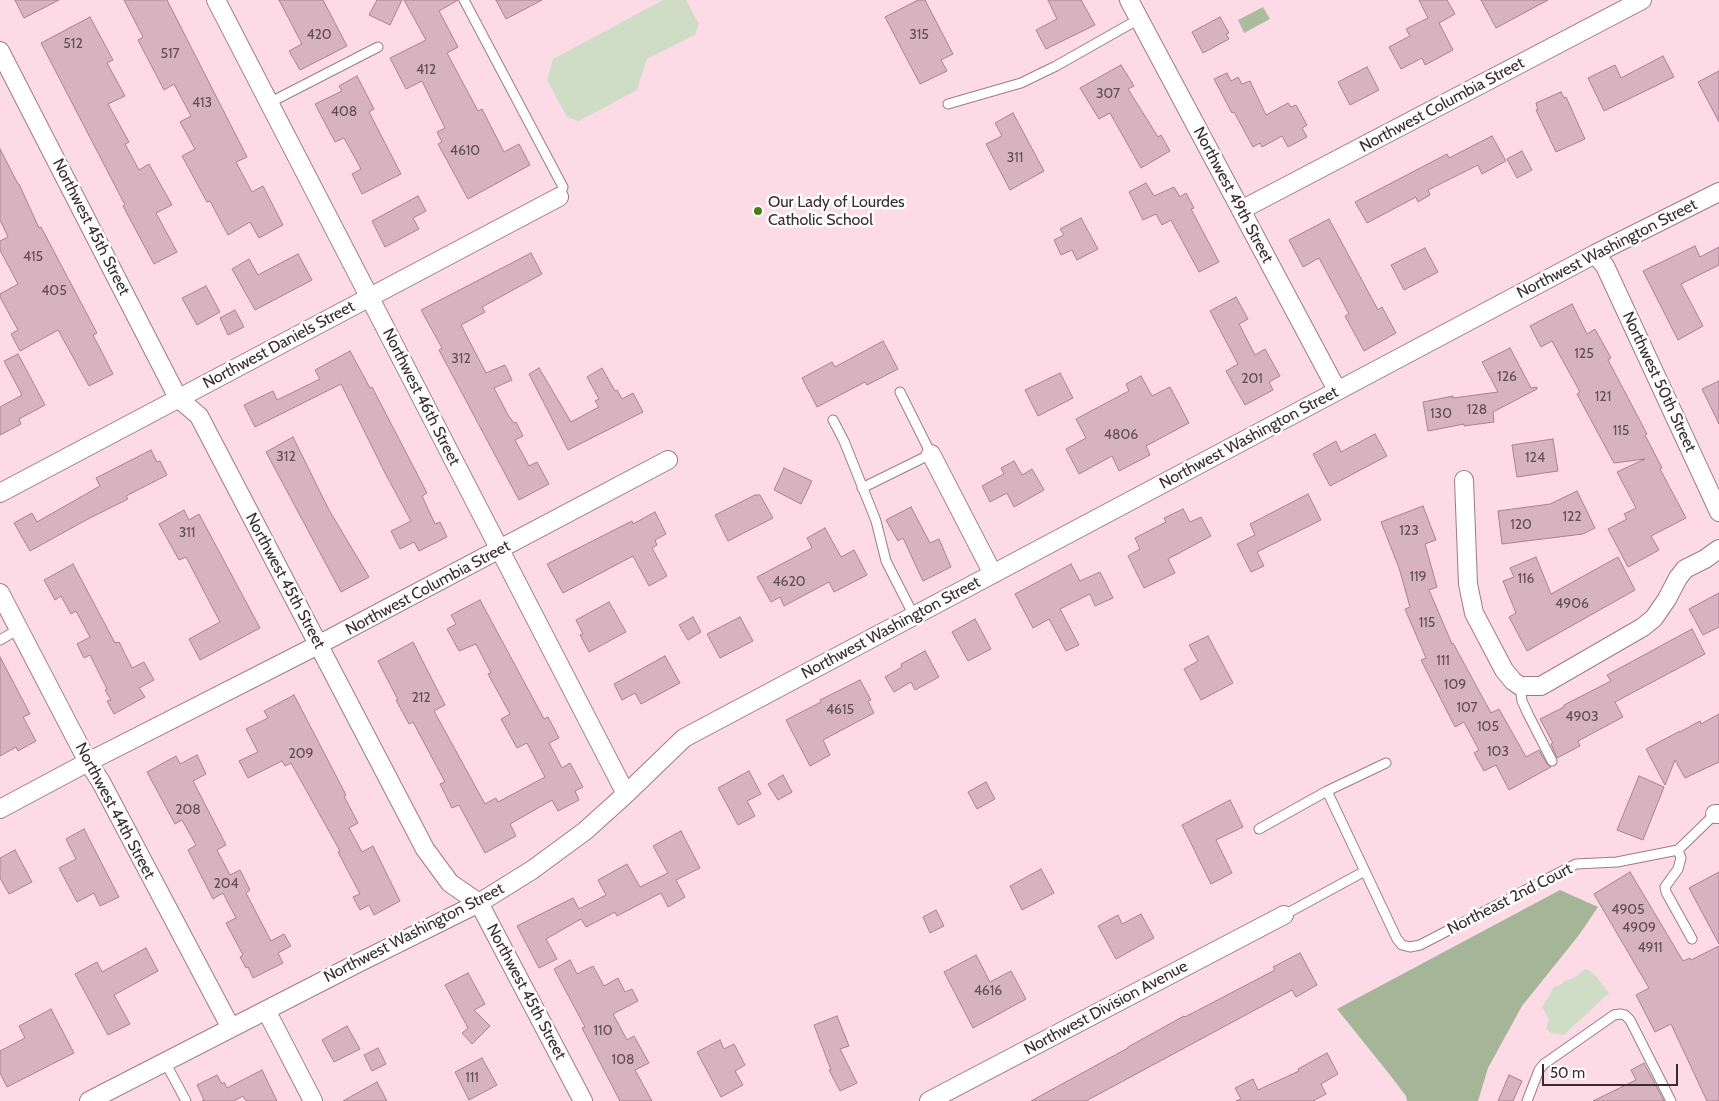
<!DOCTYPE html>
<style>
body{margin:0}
#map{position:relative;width:1719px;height:1101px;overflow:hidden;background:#fcdbe7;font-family:Cabin,sans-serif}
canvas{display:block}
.scale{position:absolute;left:1542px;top:1064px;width:136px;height:22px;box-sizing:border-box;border:2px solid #3a2b30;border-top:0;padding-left:6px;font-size:15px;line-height:18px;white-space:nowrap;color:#3a2b30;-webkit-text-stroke:4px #fff;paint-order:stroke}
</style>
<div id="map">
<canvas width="1719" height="1101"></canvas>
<div class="scale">50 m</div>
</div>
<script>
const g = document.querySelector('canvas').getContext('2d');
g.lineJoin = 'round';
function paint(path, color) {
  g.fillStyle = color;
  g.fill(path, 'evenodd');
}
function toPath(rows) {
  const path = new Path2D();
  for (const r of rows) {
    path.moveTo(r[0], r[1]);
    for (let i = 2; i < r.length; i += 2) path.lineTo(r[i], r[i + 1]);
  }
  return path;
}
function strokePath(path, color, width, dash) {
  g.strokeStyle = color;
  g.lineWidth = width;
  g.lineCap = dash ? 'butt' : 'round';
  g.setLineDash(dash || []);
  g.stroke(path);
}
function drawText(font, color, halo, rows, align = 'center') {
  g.font = font + ' Cabin,sans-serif';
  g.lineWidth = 5;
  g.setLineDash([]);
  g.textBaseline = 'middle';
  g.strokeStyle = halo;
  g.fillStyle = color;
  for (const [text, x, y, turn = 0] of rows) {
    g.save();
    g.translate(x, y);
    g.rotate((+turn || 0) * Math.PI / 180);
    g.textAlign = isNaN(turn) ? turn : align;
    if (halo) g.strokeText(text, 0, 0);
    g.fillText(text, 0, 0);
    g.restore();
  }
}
paint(toPath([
 [663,0,686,0,699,24,695,35,647,59,637,90,579,121,567,117,547,80,553,59],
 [1585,969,1588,970,1596,976,1609,993,1564,1035,1551,1033,1546,1029,1549,1019,1542,1007,1554,987,1562,984,1564,981,1574,978]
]), '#cfddc6');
paint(toPath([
 [1560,890,1598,907,1579,935,1522,1006,1488,1068,1478,1101,1407,1101,1406,1096,1390,1075,1337,1009]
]), '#a4b598');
paint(toPath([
 [1263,7,1270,19,1244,33,1238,20]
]), '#aabc9e');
const building = toPath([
 [15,0,59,0,24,18,15,0],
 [124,0,167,0,247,157,236,162,252,192,263,186,283,225,259,238,250,222,228,235,210,201,207,202,182,156,195,149,180,122,191,116,174,84,164,90,138,40,143,37,124,0],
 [279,0,323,0,347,46,300,70,289,51,302,44,279,0],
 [377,0,402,0,390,25,369,15,377,0],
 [404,0,458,0,439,11,458,47,447,53,478,111,482,109,504,152,519,144,530,165,468,199,438,144,442,142,437,132,445,128,422,81,406,89,390,58,426,40,404,0],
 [496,0,542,0,506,19,496,0],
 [918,0,925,0,953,54,941,60,947,71,920,84,885,17,918,0],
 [1048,0,1081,0,1095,25,1046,49,1036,30,1057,19,1048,0],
 [1419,0,1447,0,1455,14,1439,23,1453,50,1425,65,1422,58,1401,69,1389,47,1410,36,1406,29,1428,18,1419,0],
 [1481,0,1548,0,1496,28,1481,0],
 [90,17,113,60,107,63,125,96,108,104,129,142,125,144,139,170,149,164,172,205,156,213,177,252,154,264,123,206,125,205,41,43,90,17],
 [1220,17,1229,33,1226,34,1229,39,1203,53,1192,32,1220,17],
 [1663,56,1674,77,1604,111,1588,78,1615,65,1621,78,1663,56],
 [1121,65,1134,86,1128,89,1158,137,1161,135,1170,151,1141,168,1110,113,1099,119,1080,88,1121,65],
 [1367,67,1379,90,1350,105,1338,82,1367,67],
 [1719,71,1719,122,1698,82,1719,71],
 [1227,73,1231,81,1238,77,1242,84,1250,81,1266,115,1288,103,1291,107,1296,105,1307,125,1302,128,1307,137,1288,147,1282,136,1262,147,1260,143,1253,147,1234,112,1232,113,1214,79,1227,73],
 [357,76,374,109,369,112,401,174,362,194,352,174,361,169,344,138,335,142,315,104,342,91,339,86,357,76],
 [1561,92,1564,98,1566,97,1585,139,1556,152,1536,110,1538,110,1536,103,1561,92],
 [1013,113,1044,171,1010,190,986,144,1002,136,995,123,1013,113],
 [1492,136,1506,161,1482,174,1478,165,1428,190,1430,195,1418,202,1416,197,1367,223,1355,202,1447,154,1449,158,1492,136],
 [0,149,18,184,19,184,39,228,41,227,97,333,93,335,113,374,89,386,58,330,20,351,11,334,18,330,0,297,0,294,18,284,0,250,0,241,8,237,0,220,0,149],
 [1522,151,1532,170,1517,178,1507,159,1522,151],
 [1146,183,1154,196,1174,187,1180,197,1186,193,1194,208,1191,209,1219,262,1199,272,1171,220,1162,225,1156,214,1143,220,1129,192,1146,183],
 [418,196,426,211,413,218,419,229,385,247,372,221,418,196],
 [1081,218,1098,249,1077,260,1072,250,1061,255,1054,240,1064,235,1060,229,1081,218],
 [1329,219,1378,310,1382,307,1396,333,1364,351,1345,316,1349,314,1319,258,1303,267,1289,240,1329,219],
 [1695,246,1700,257,1719,247,1719,265,1681,284,1703,326,1678,340,1643,271,1695,246],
 [1425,248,1438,272,1404,290,1391,265,1425,248],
 [531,253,542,274,482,307,485,312,461,325,486,373,505,365,512,380,494,388,508,415,514,423,516,422,523,436,515,440,529,466,537,462,549,484,519,500,439,350,442,348,421,310,531,253],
 [298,254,312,280,255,310,232,269,249,259,258,275,298,254],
 [206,286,220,312,197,325,182,298,206,286],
 [1236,297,1248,319,1239,324,1255,355,1265,349,1280,376,1269,382,1273,390,1245,405,1226,371,1238,364,1210,311,1236,297],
 [1572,304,1587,334,1595,329,1611,358,1608,360,1647,434,1645,435,1662,468,1660,469,1686,518,1651,536,1659,550,1628,567,1608,529,1627,519,1624,514,1636,508,1617,472,1645,459,1614,463,1577,394,1580,392,1552,341,1541,347,1530,326,1572,304],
 [235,310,244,327,228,335,220,318,235,310],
 [883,341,898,369,867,385,865,382,817,407,802,378,832,362,835,367,883,341],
 [1510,348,1531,388,1537,387,1537,389,1493,412,1494,422,1464,426,1464,424,1428,431,1423,402,1453,396,1453,398,1498,392,1482,362,1510,348],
 [350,351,370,388,372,387,427,493,422,496,435,524,440,522,447,537,419,551,414,542,400,549,391,531,411,521,385,473,341,384,255,427,244,405,273,391,277,400,320,379,315,370,350,351],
 [18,354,45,405,19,419,21,424,0,435,0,407,22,395,4,361,18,354],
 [539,368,571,422,599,407,595,401,599,399,587,377,602,368,615,391,617,390,622,399,633,393,643,412,568,450,529,374,539,368],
 [1060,373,1073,398,1038,416,1025,390,1060,373],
 [1141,376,1152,396,1170,387,1189,423,1146,446,1150,455,1119,471,1112,456,1079,474,1066,449,1086,438,1076,419,1129,391,1126,384,1141,376],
 [1719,381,1719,424,1702,389,1719,381],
 [1375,434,1387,456,1330,486,1313,454,1336,441,1341,452,1375,434],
 [293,437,329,510,369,577,341,592,266,452,293,437],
 [1553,439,1558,471,1517,477,1512,445,1553,439],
 [151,450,157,462,160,461,167,475,126,496,128,499,88,519,30,551,14,523,32,513,37,522,100,486,96,478,151,450],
 [1014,461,1022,475,1032,469,1044,490,1014,507,1007,493,990,502,982,486,1004,474,1001,468,1014,461],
 [784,468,812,481,801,504,774,490,784,468],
 [1577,491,1595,528,1583,534,1502,544,1498,511,1550,504,1577,491],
 [1308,494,1321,520,1257,552,1264,566,1251,572,1237,544,1255,535,1250,524,1308,494],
 [755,495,760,495,773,518,728,541,715,515,755,495],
 [1423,506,1436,540,1425,544,1437,587,1429,590,1452,644,1453,643,1491,713,1499,709,1526,757,1539,750,1547,764,1551,767,1509,790,1496,765,1484,771,1474,753,1479,750,1464,722,1455,727,1421,660,1426,658,1405,609,1410,607,1399,568,1381,522,1423,506],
 [911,507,930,543,939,539,951,567,923,581,903,538,898,541,886,520,911,507],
 [1183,509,1190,522,1201,517,1211,536,1168,559,1175,573,1144,588,1128,556,1140,549,1135,538,1166,522,1164,518,1183,509],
 [184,510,189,520,199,514,260,628,200,660,189,639,220,622,186,557,179,560,159,524,184,510],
 [655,512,666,534,655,540,657,545,652,548,667,576,649,586,633,556,563,593,547,564,632,521,633,524,655,512],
 [825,528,841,557,854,550,867,575,834,592,829,582,784,606,780,597,771,602,757,577,812,548,807,538,825,528],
 [1536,557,1551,594,1618,557,1635,590,1527,651,1509,617,1516,613,1503,581,1514,577,1510,568,1536,557],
 [73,564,115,643,119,642,132,668,144,662,154,680,139,688,145,697,114,714,107,701,111,700,105,690,107,689,90,655,84,658,77,644,90,637,76,611,71,614,61,596,55,600,44,580,73,564],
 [1071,564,1080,581,1100,572,1113,598,1095,606,1090,594,1060,609,1079,645,1066,651,1049,619,1033,628,1015,594,1071,564],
 [1719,593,1719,627,1703,635,1689,609,1719,593],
 [480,600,544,719,548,717,559,738,549,743,562,768,570,763,583,787,575,791,579,800,558,811,552,800,510,824,516,836,485,853,459,805,452,808,440,784,445,782,413,722,409,724,396,700,398,700,378,661,413,642,445,705,434,711,485,804,496,798,498,802,545,777,527,743,517,748,501,719,510,714,488,674,491,673,476,644,459,651,447,629,456,624,451,615,480,600],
 [609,602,626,632,589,652,580,635,583,634,576,620,609,602],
 [693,617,701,632,688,640,679,625,693,617],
 [740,617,753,641,720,658,707,634,740,617],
 [975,619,991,649,968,661,952,632,975,619],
 [1692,629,1705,654,1615,702,1623,717,1578,741,1580,746,1557,758,1551,744,1553,743,1540,719,1564,707,1564,705,1611,681,1607,675,1692,629],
 [1208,636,1233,683,1201,700,1184,669,1198,661,1189,645,1208,636],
 [925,651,939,677,915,690,911,682,894,692,885,677,902,667,901,664,925,651],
 [665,656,680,683,641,704,635,693,622,700,614,684,665,656],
 [0,657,30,714,23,717,36,741,18,751,16,747,0,756,0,657],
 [860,680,871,700,868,701,874,713,823,740,830,755,810,766,786,720,821,702,820,700,860,680],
 [294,695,346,795,344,796,358,823,349,828,362,852,373,846,400,901,374,915,369,905,360,910,353,897,360,894,338,852,340,851,291,763,285,766,282,761,248,778,239,761,258,752,246,729,268,718,264,711,294,695],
 [1719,714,1719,762,1685,778,1675,760,1665,785,1646,749,1680,731,1680,732,1700,721,1701,724,1719,714],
 [197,755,206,774,193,781,226,845,217,850,230,875,240,870,250,890,246,893,271,941,284,934,291,946,278,953,283,963,253,978,248,967,246,968,240,957,243,955,226,923,236,918,223,893,213,899,188,850,196,845,182,820,175,824,147,772,176,756,180,764,197,755],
 [749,771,761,794,747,801,755,816,738,825,718,788,749,771],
 [783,775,792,792,778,800,768,784,783,775],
 [1639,776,1664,787,1643,840,1617,830,1639,776],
 [986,782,995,799,977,809,968,792,986,782],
 [1230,800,1243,827,1216,840,1232,873,1211,884,1182,825,1230,800],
 [84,829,119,897,100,906,94,893,77,902,59,868,76,859,66,839,84,829],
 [681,831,700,868,676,880,685,897,668,907,661,893,617,916,615,912,586,927,581,919,546,939,557,959,539,968,517,926,573,898,579,909,606,895,598,880,627,864,640,887,668,873,653,846,681,831],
 [15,850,32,882,9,894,0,878,0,858,15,850],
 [1041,869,1054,893,1022,910,1010,886,1041,869],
 [1630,872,1683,961,1690,958,1691,960,1719,946,1719,1101,1707,1101,1671,1024,1655,1032,1636,995,1649,988,1594,894,1630,872],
 [1719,872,1719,944,1689,888,1719,872],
 [936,910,944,926,930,933,923,917,936,910],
 [1141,914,1154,938,1116,959,1098,926,1118,915,1122,924,1141,914],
 [146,948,158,971,114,995,130,1024,108,1035,75,974,97,962,102,972,146,948],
 [1300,953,1317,985,1296,997,1292,990,1086,1101,1031,1101,1128,1048,1128,1047,1184,1016,1185,1017,1275,970,1273,967,1300,953],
 [976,955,990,982,1011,971,1026,999,973,1028,944,972,976,955],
 [570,960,577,974,593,966,604,986,618,978,625,992,632,989,638,1001,613,1014,627,1040,634,1036,649,1063,635,1070,652,1101,620,1101,582,1028,585,1027,554,969,570,960],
 [468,973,485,1004,474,1010,490,1026,472,1044,462,1033,468,1028,445,985,468,973],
 [51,1009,74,1053,7,1087,0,1073,0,1051,25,1038,19,1026,51,1009],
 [837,1016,849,1046,840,1049,857,1083,840,1091,829,1070,831,1070,814,1025,837,1016],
 [347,1026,360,1049,334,1062,322,1040,347,1026],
 [720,1040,724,1049,734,1044,745,1065,735,1071,743,1085,721,1097,697,1052,720,1040],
 [378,1048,386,1064,372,1071,364,1055,378,1048],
 [1327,1053,1338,1074,1321,1084,1326,1094,1313,1101,1236,1101,1241,1099,1235,1088,1253,1079,1258,1090,1299,1071,1298,1069,1327,1053],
 [482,1058,497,1085,469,1100,455,1072,482,1058],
 [1644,1063,1664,1101,1593,1101,1636,1080,1631,1070,1644,1063],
 [262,1070,277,1101,246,1101,243,1096,234,1101,202,1101,204,1100,197,1085,217,1075,222,1084,224,1082,227,1088,262,1070],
 [1509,1075,1522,1081,1513,1101,1498,1101,1509,1075],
 [377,1082,387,1101,343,1101,377,1082]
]);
paint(building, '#d7b2bf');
strokePath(building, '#a78290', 1);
const service = toPath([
 [464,0,563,187,559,197],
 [269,103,378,47],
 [948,104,1021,83,1056,66,1139,19],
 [833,420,844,441,876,521,886,561,914,616],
 [862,488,931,454,900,392],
 [0,640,19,629],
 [1520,686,1522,701,1528,714,1552,761],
 [1327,791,1397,939,1402,945,1410,947,1420,945,1576,864,1617,862,1678,850,1715,814],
 [1259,829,1327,791,1386,763],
 [1678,850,1681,858,1678,869,1665,887,1666,892,1692,939],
 [1284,915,1365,871],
 [165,1062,186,1101],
 [1527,1101,1539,1070,1544,1064,1614,1015,1620,1014,1625,1015,1630,1020,1671,1101]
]);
const minor = toPath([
 [216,0,626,794],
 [1129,0,1337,390],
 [0,51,178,398,199,416,425,849,450,883,479,903,583,1101],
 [1241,210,1642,0],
 [1595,254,1605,266,1719,512],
 [931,454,993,574],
 [1464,480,1468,584,1474,613,1504,670,1513,681,1520,686,1541,686,1643,627,1654,618,1667,599,1678,578,1685,569,1705,559,1719,549],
 [0,493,559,197],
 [0,593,88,762,101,782,231,1028],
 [0,809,88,762,318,645,668,460],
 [1715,814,1719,814],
 [266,1010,313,1101],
 [89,1101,358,963,479,903,532,870,585,831,626,794,684,738,1595,254,1719,192],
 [929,1101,1284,915]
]);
strokePath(service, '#9e7a87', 11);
strokePath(minor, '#9e7a87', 20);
strokePath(service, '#fff', 9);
strokePath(minor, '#fff', 18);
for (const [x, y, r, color] of [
 [758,211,5,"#4b7e0f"]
]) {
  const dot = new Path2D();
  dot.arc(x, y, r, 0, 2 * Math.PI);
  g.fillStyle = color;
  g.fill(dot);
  strokePath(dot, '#fff', 2);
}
drawText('14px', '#614d54', null, [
 ["420",319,35],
 ["315",919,35],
 ["512",73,44],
 ["517",170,54],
 ["412",426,70],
 ["307",1108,94],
 ["413",202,103],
 ["408",344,112],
 ["4610",465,151],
 ["311",1015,158],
 ["415",33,257],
 ["405",54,291],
 ["125",1584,354],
 ["312",461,359],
 ["126",1507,377],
 ["201",1252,379],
 ["121",1603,397],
 ["128",1477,410],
 ["130",1441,414],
 ["115",1621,431],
 ["4806",1121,435],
 ["312",286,457],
 ["124",1535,458],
 ["122",1572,517],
 ["120",1521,525],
 ["123",1409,531],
 ["311",187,533],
 ["119",1418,577],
 ["116",1526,579],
 ["4620",789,582],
 ["4906",1572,604],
 ["115",1427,623],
 ["111",1443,661],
 ["109",1455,685],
 ["212",421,698],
 ["107",1467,708],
 ["4615",840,710],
 ["4903",1582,717],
 ["105",1488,727],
 ["103",1498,752],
 ["209",301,754],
 ["208",188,810],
 ["204",226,884],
 ["4905",1628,910],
 ["4909",1639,928],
 ["4911",1650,948],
 ["4616",988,991],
 ["110",603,1031],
 ["108",623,1060],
 ["111",472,1078]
]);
drawText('16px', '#3a2b30', '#fff', [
 ["Northwest Columbia Street",1442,105,-28],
 ["Northwest 49th Street",1233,195,62],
 ["Northwest 45th Street",91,227,63],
 ["Northwest Washington Street",1607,249,-27],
 ["Northwest Daniels Street",279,345,-28],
 ["Northwest 50th Street",1659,382,65],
 ["Northwest 46th Street",421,397,63],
 ["Northwest Washington Street",1249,438,-28],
 ["Northwest 45th Street",285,581,62],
 ["Northwest Columbia Street",428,588,-28],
 ["Northwest Washington Street",891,628,-28],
 ["Northwest 44th Street",115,811,62],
 ["Northeast 2nd Court",1510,899,-27],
 ["Northwest Washington Street",414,933,-27],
 ["Northwest 45th Street",526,992,62],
 ["Northwest Division Avenue",1106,1008,-28]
]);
drawText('16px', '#3a2b30', '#fff', [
 ["Our Lady of Lourdes",768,202],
 ["Catholic School",768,220]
], 'left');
</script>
